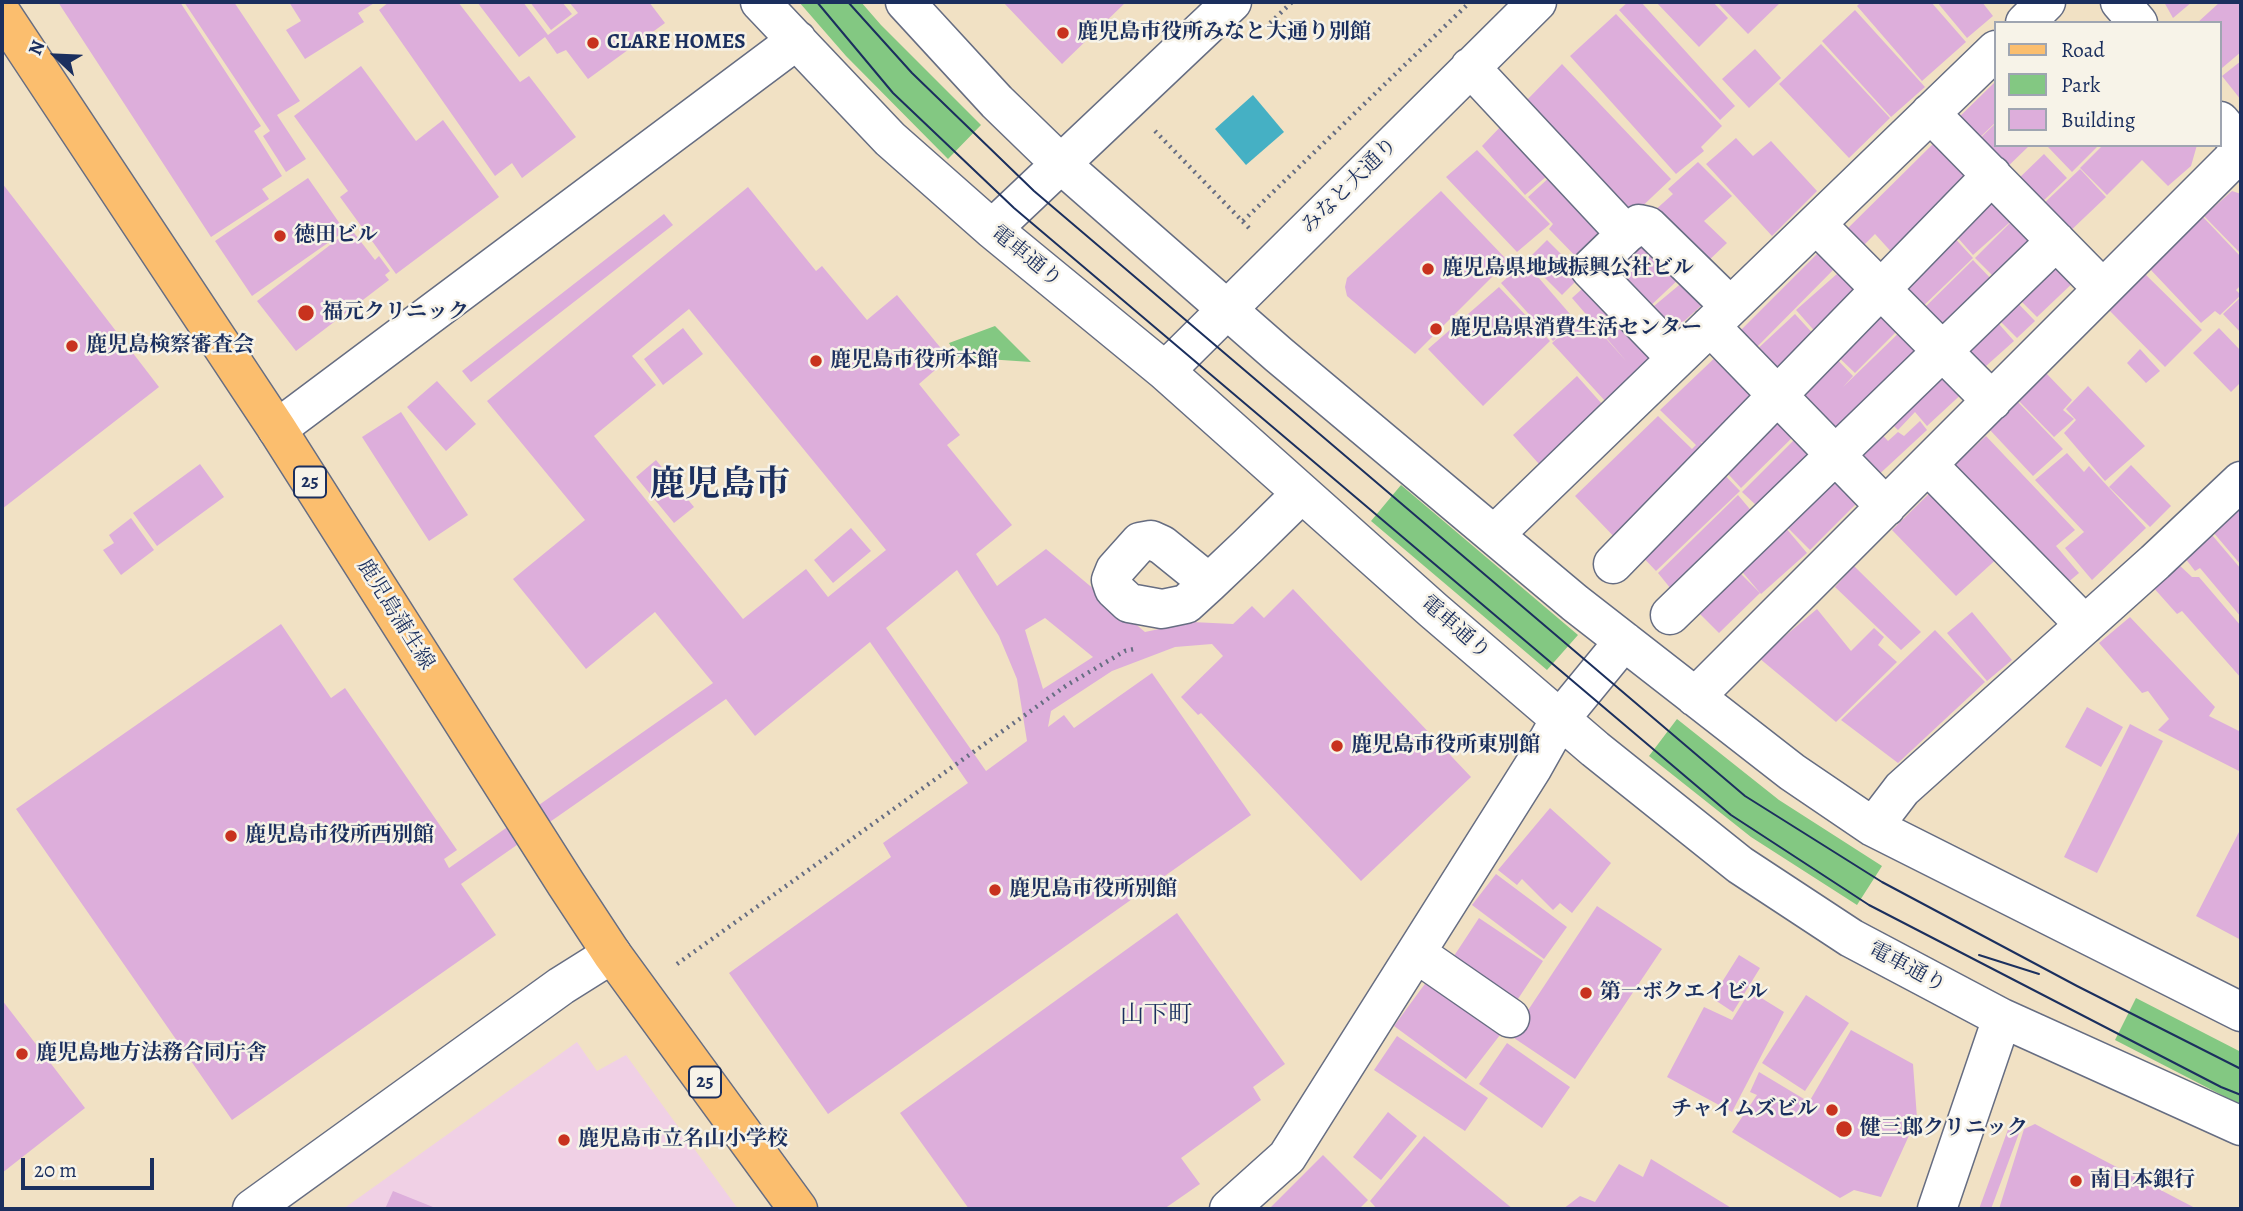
<!DOCTYPE html>
<meta charset="utf-8">
<style>
body{margin:0}
#map{position:relative;width:2243px;height:1211px;overflow:hidden;background:#f1e1c4;font-family:Alegreya,serif}
canvas{display:block}
.frame{position:absolute;inset:0;border:4px solid #1b2f5e;pointer-events:none}
.legend{position:absolute;left:1994px;top:21px;width:228px;height:126px;box-sizing:border-box;background:#f7f3e8;border:2px solid #9fa5b1;margin:0;padding:9px 12px;list-style:none;font-size:21px;color:#1b2f5e}
.legend li{display:flex;align-items:center;gap:14px;height:35px}
.legend b{width:35px;border:2px solid #9fa5b1}
.north{position:absolute;left:21px;top:21px;width:70px;height:70px;-webkit-text-stroke:5px #f7f3e8;paint-order:stroke;rotate:293deg;font-size:19px;font-weight:700;line-height:28px;text-align:center;color:#1b2f5e}
.north::after{content:'';display:block;margin:auto;width:24px;height:32px;background:#1b2f5e;clip-path:polygon(50% 0,100% 100%,50% 72%,0 100%)}
.scale{position:absolute;left:21px;top:1158px;width:133px;height:32px;box-sizing:border-box;border:4px solid #1b2f5e;border-top:0;padding-left:9px;font-size:21px;line-height:24px;white-space:nowrap;color:#1b2f5e;-webkit-text-stroke:5px #f7f3e8;paint-order:stroke}
</style>
<div id="map">
<canvas width="2243" height="1211"></canvas>
<div class="frame"></div>
<ul class="legend">
<li><b style="height:9px;background:#fbbe6e"></b>Road</li>
<li><b style="height:19px;background:#83c882"></b>Park</li>
<li><b style="height:19px;background:#ddaedb"></b>Building</li>
</ul>
<div class="north">N</div>
<div class="scale">20 m</div>
</div>
<script>
const g = document.querySelector('canvas').getContext('2d');
g.lineJoin = 'round';
function paint(path, color) {
  g.fillStyle = color;
  g.fill(path, 'evenodd');
}
function toPath(rows) {
  const path = new Path2D();
  for (const r of rows) {
    path.moveTo(r[0], r[1]);
    for (let i = 2; i < r.length; i += 2) path.lineTo(r[i], r[i + 1]);
  }
  return path;
}
function strokePath(path, color, width, dash) {
  g.strokeStyle = color;
  g.lineWidth = width;
  g.lineCap = dash ? 'butt' : 'round';
  g.setLineDash(dash || []);
  g.stroke(path);
}
function drawText(font, color, halo, rows, align = 'center') {
  g.font = font + ' Alegreya,"Noto Serif JP",serif';
  g.lineWidth = 5;
  g.setLineDash([]);
  g.textBaseline = 'middle';
  g.strokeStyle = halo;
  g.fillStyle = color;
  for (const [text, x, y, turn = 0] of rows) {
    g.save();
    g.translate(x, y);
    g.rotate((+turn || 0) * Math.PI / 180);
    g.textAlign = isNaN(turn) ? turn : align;
    if (halo) g.strokeText(text, 0, 0);
    g.fillText(text, 0, 0);
    g.restore();
  }
}
paint(toPath([
 [577,1042,597,1071,626,1055,738,1209,343,1209]
]), '#f0d0e5');
paint(toPath([
 [799,2,861,2,881,25,981,125,948,159,846,56],
 [995,326,1031,362,957,357,949,343],
 [1401,485,1578,635,1547,670,1371,521],
 [1677,719,1779,800,1882,866,1857,905,1751,837,1649,756],
 [2136,998,2241,1052,2241,1105,2115,1040]
]), '#83c882');
paint(toPath([
 [1253,95,1284,132,1246,165,1215,129]
]), '#45b0c4');
paint(toPath([
 [58,2,180,2,261,126,254,131,282,176,262,189,269,199,211,237],
 [184,2,234,2,300,101,277,115,306,159,286,172,263,136,270,131],
 [289,2,376,2,358,13,364,22,305,59,286,30,301,21],
 [389,2,458,2,520,82,529,76,576,137,522,178,512,163,495,176,379,10],
 [477,2,523,2,548,35,578,13,569,2,649,2,665,23,588,79,566,50,557,54,545,37,519,57],
 [530,2,562,2,572,14,551,30],
 [1003,2,1126,2,1062,64],
 [1628,2,1641,2,1735,106,1720,120,1619,10],
 [1656,2,1713,2,1728,18,1699,47],
 [1717,2,1781,2,1748,34],
 [1861,2,1931,2,1966,42,1922,81,1857,6],
 [1937,2,1982,2,1993,16,1967,38],
 [2164,2,2192,2,2173,18],
 [2220,2,2241,2,2241,52,2222,68,2220,23,2197,23],
 [1855,10,1925,87,1891,117,1822,41],
 [1616,14,1722,126,1701,147,1704,151,1676,174,1570,56],
 [1821,44,1890,118,1849,158,1779,84],
 [1755,49,1781,78,1749,108,1722,79],
 [2241,61,2241,100,2222,76],
 [1562,64,1671,179,1633,215,1526,101],
 [361,66,416,141,443,120,499,197,396,274,340,197,348,191,294,116],
 [1996,81,1996,122,1975,142,1955,121],
 [1996,123,1996,145,2030,145,2001,173,1974,144],
 [1503,124,1548,175,1525,195,1482,146],
 [1941,136,1979,175,1895,256,1875,234,1858,251,1841,235],
 [1736,138,1753,156,1771,141,1817,191,1772,236,1706,164],
 [2050,145,2099,145,2072,172,2048,147],
 [2103,145,2197,145,2191,166,2168,186,2142,160,2107,195,2080,168],
 [1477,150,1550,224,1517,252,1446,177],
 [2044,154,2067,178,2037,207,2014,183],
 [1698,162,1732,196,1704,221,1727,243,1705,264,1653,212,1673,194,1668,189],
 [2080,169,2106,197,2065,236,2039,208],
 [1552,175,1611,239,1583,264,1549,229,1553,224,1528,197],
 [308,178,345,231,252,296,215,241],
 [2,183,159,387,2,509],
 [748,187,816,271,822,266,867,320,897,295,949,358,919,384,960,435,947,445,1012,525,976,554,997,586,1046,549,1145,632,1192,622,1233,624,1252,606,1264,618,1293,589,1471,777,1361,881,1201,713,1198,715,1181,697,1223,656,1212,644,1175,647,1112,671,1051,711,1048,727,1064,715,1074,728,1152,673,1251,815,828,1114,729,973,891,857,883,843,968,783,870,642,755,736,726,699,461,884,496,935,232,1120,16,809,281,624,331,698,345,688,457,850,444,859,449,868,713,683,655,612,586,669,513,579,585,520,487,401],
 [689,309,886,550,828,597,806,569,743,619,594,436,656,385,632,356],
 [957,570,999,636,1017,679,1027,741,986,771,886,628],
 [1045,618,1093,657,1043,689,1025,630],
 [1994,189,2018,215,1973,255,1950,229],
 [1441,191,1508,261,1415,354,1347,296,1345,287,1347,278],
 [2232,191,2241,194,2241,254,2204,216],
 [664,214,673,225,471,382,462,371],
 [2018,215,2041,239,1998,281,1975,258],
 [2203,217,2241,257,2241,285,2236,290,2241,295,2220,315,2215,311,2201,323,2150,269],
 [351,229,375,260,379,256,390,271,385,275,389,280,296,351,257,301],
 [1950,233,1973,258,1917,312,1893,288],
 [1642,235,1681,277,1646,310,1606,267],
 [1547,240,1582,275,1562,295,1527,260],
 [1826,245,1842,261,1752,352,1735,336],
 [2056,252,2079,277,2037,317,2014,294],
 [1973,260,1996,284,1941,339,1917,315],
 [1525,262,1576,321,1584,314,1627,362,1572,298,1592,280,1658,353,1606,402,1552,343,1563,333,1553,341,1501,283],
 [1846,266,1868,291,1819,336,1796,310],
 [2144,273,2202,330,2165,367,2108,309],
 [1684,281,1703,304,1669,335,1648,311],
 [1499,287,1550,341,1483,406,1428,349],
 [2010,295,2035,321,2017,338,1992,313],
 [2241,297,2241,333,2223,314],
 [1881,299,1905,323,1855,373,1831,350],
 [1795,314,1817,338,1774,378,1752,354],
 [1991,315,2014,341,1976,375,1953,350],
 [1906,326,1931,352,1833,446,1788,393,1830,352,1853,376,1843,387],
 [683,328,703,354,663,385,644,359],
 [2219,328,2241,351,2241,382,2231,392,2193,353],
 [2140,349,2160,371,2146,383,2127,363],
 [1722,351,1763,395,1709,447,1700,441,1708,451,1620,543,1575,496,1658,416,1692,449,1696,445,1660,410],
 [1941,365,1967,389,1927,426,1915,412,1898,430,1893,425],
 [2046,373,2072,400,2063,410,2074,419,2054,437,2018,400],
 [1577,376,1602,404,1539,464,1513,435],
 [437,381,476,424,446,451,407,407],
 [2088,386,2145,446,2105,481,2064,433,2076,420,2066,409],
 [2018,402,2063,449,2033,476,1990,430],
 [401,412,468,515,429,541,362,437],
 [1774,415,1799,431,1741,488,1719,464],
 [1920,421,1927,430,1873,480,1850,453,1876,428,1888,441,1898,432,1904,436],
 [1801,433,1816,450,1758,507,1742,492],
 [1986,436,2075,530,2056,546,2079,573,2066,584,1943,476],
 [2067,453,2084,472,2089,466,2146,528,2092,580,2065,548,2084,532,2035,480],
 [656,460,694,507,674,523,636,477],
 [200,464,224,497,157,546,133,513],
 [2131,465,2171,506,2150,527,2109,487],
 [1717,467,1740,491,1656,571,1637,551],
 [1840,474,1863,497,1810,550,1787,527],
 [1940,483,2001,555,1956,596,1892,530],
 [1738,495,1754,514,1726,542,1721,538,1671,589,1658,573],
 [2241,507,2241,565,2213,532],
 [131,518,154,550,121,575,103,550,114,543,109,535],
 [1785,527,1807,553,1761,594,1739,568],
 [851,528,871,551,833,583,814,560],
 [2212,535,2241,569,2241,617,2200,568,2195,571,2185,558],
 [2178,564,2192,577,2199,577,2241,626,2241,678,2182,611,2177,614,2152,586],
 [1854,566,1921,632,1901,650,1835,587],
 [1737,570,1760,593,1719,633,1697,611],
 [1817,609,1851,651,1874,628,1884,637,1878,645,1897,662,1836,722,1759,658],
 [1972,612,2012,660,1987,681,1947,633],
 [2130,617,2215,707,2209,716,2241,732,2241,772,2158,730,2169,719,2148,691,2142,693,2099,643],
 [1935,630,1985,682,1898,763,1841,720],
 [2087,707,2123,727,2101,767,2065,747],
 [2130,724,2163,741,2097,873,2064,857],
 [1550,808,1611,863,1572,913,1560,903,1553,910,1522,879,1517,885,1498,870],
 [2241,828,2241,940,2196,916],
 [1496,874,1567,927,1544,959,1472,905],
 [1597,906,1662,949,1575,1079,1511,1036],
 [1177,913,1285,1064,1253,1087,1261,1100,1181,1158,1200,1184,1164,1209,969,1209,900,1113],
 [1479,918,1543,961,1516,1002,1452,959],
 [1739,955,1760,968,1733,1012,1712,998],
 [1427,981,1500,1035,1466,1079,1394,1026],
 [1750,991,1784,1012,1732,1112,1667,1077,1704,1007,1732,1020],
 [1806,995,1849,1023,1805,1091,1762,1063],
 [2,1000,85,1108,2,1173],
 [1851,1030,1913,1064,1917,1118,1881,1197,1854,1190,1840,1198,1732,1132,1757,1095,1750,1092,1759,1072,1809,1102],
 [1397,1036,1488,1098,1465,1131,1374,1070],
 [1507,1043,1570,1087,1542,1128,1479,1084],
 [1388,1112,1417,1136,1381,1180,1353,1157],
 [2010,1124,2021,1128,1991,1209,1979,1209],
 [2035,1124,2061,1138,2197,1209,1999,1209,2024,1129],
 [1424,1136,1513,1209,1377,1209,1370,1201],
 [1323,1155,1368,1200,1359,1209,1269,1209],
 [1651,1159,1733,1209,1563,1209,1580,1196,1595,1202,1619,1164,1643,1177],
 [393,1191,438,1209,385,1209]
]), '#ddaedb');
const minor = toPath([
 [760,2,890,139,992,229,1165,371,1433,610,1595,749,1740,865,1851,938,2002,1018,2241,1126],
 [905,2,997,102,1062,165,1279,355,1575,603,1792,772,1873,827,2241,1012],
 [2120,2,2138,23],
 [2025,23,2046,2],
 [1470,67,1626,234,1639,224,1648,226,1730,306],
 [1930,113,2103,289],
 [2220,121,2241,146],
 [1816,224,1992,401],
 [992,229,1232,2],
 [1626,234,1590,269,1676,358],
 [1710,326,1886,507],
 [1165,371,1537,2],
 [277,429,797,40],
 [1928,465,2085,625],
 [1495,534,1996,50],
 [1613,564,1992,175],
 [1209,583,1162,545,1151,540,1140,542,1115,570,1111,580,1114,589,1129,603,1162,609,1186,604,1209,583,1248,546,1302,493],
 [1670,615,2056,241],
 [1695,697,2241,151],
 [1873,827,1902,789,2155,562,2241,481],
 [1416,953,1510,1018],
 [252,1209,561,986,612,954],
 [1229,1209,1287,1157,1533,767,1560,719,1624,641],
 [1937,1209,2002,1018]
]);
const major = toPath([
 [2,14,277,429,566,884,612,954,798,1209]
]);
strokePath(minor, '#666d82', 41);
strokePath(major, '#666d82', 41);
strokePath(toPath([
 [1270,23,1292,2],
 [1155,131,1249,228],
 [1243,221,1470,2],
 [677,964,1067,685,1125,651,1134,649]
]), '#666d82', 4.5, [2, 5]);
strokePath(minor, '#fff', 38);
strokePath(major, '#fbbe6e', 38);
strokePath(toPath([
 [817,2,893,93,1014,208,1731,815,1869,905,2221,1087,2241,1095],
 [848,2,912,73,1034,191,1745,796,1882,882,2077,986,2241,1069],
 [1979,955,2039,974]
]), '#1b2f5e', 2);
for (const [x, y, r, color] of [
 [1063,33,7,"#c8321e"],
 [593,43,7,"#c8321e"],
 [280,236,7,"#c8321e"],
 [1428,269,7,"#c8321e"],
 [306,313,9,"#c8321e"],
 [1436,329,7,"#c8321e"],
 [72,346,7,"#c8321e"],
 [816,361,7,"#c8321e"],
 [1337,746,7,"#c8321e"],
 [231,836,7,"#c8321e"],
 [995,890,7,"#c8321e"],
 [1586,993,7,"#c8321e"],
 [22,1054,7,"#c8321e"],
 [1832,1110,7,"#c8321e"],
 [1844,1129,9,"#c8321e"],
 [564,1140,7,"#c8321e"],
 [2076,1181,7,"#c8321e"]
]) {
  const dot = new Path2D();
  dot.arc(x, y, r, 0, 2 * Math.PI);
  g.fillStyle = color;
  g.fill(dot);
  strokePath(dot, '#f7f3e8', 2.5);
}
for (const [x, y, w] of [
 [310,482,32],
 [705,1082,32]
]) {
  const box = new Path2D();
  box.roundRect(x - w / 2, y - 15.5, w, 31, 5);
  g.fillStyle = '#f7f3e8';
  g.fill(box);
  strokePath(box, '#1b2f5e', 2);
}
drawText('bold 19px', '#1b2f5e', null, [
 ["25",310,482],
 ["25",705,1082]
]);
drawText('bold 21px', '#1b2f5e', '#f7f3e8', [
 ["鹿児島市役所みなと大通り別館",1077,33],
 ["CLARE HOMES",607,43],
 ["徳田ビル",294,236],
 ["鹿児島県地域振興公社ビル",1442,269],
 ["福元クリニック",322,313],
 ["鹿児島県消費生活センター",1450,329],
 ["鹿児島検察審査会",86,346],
 ["鹿児島市役所本館",830,361],
 ["鹿児島市役所東別館",1351,746],
 ["鹿児島市役所西別館",245,836],
 ["鹿児島市役所別館",1009,890],
 ["第一ボクエイビル",1600,993],
 ["鹿児島地方法務合同庁舎",36,1054],
 ["チャイムズビル",1818,1110,"right"],
 ["健三郎クリニック",1860,1129],
 ["鹿児島市立名山小学校",578,1140],
 ["南日本銀行",2090,1181]
], 'left');
drawText('21px', '#1b2f5e', '#f7f3e8', [
 ["みなと大通り",1350,186,-45],
 ["電車通り",1026,257,39],
 ["鹿児島蒲生線",395,615,58],
 ["電車通り",1455,628,41],
 ["電車通り",1907,968,28]
]);
drawText('24px', '#1b2f5e', '#f7f3e8', [
 ["山下町",1156,1016]
]);
drawText('bold 35px', '#1b2f5e', '#f7f3e8', [
 ["鹿児島市",720,486]
]);
</script>
